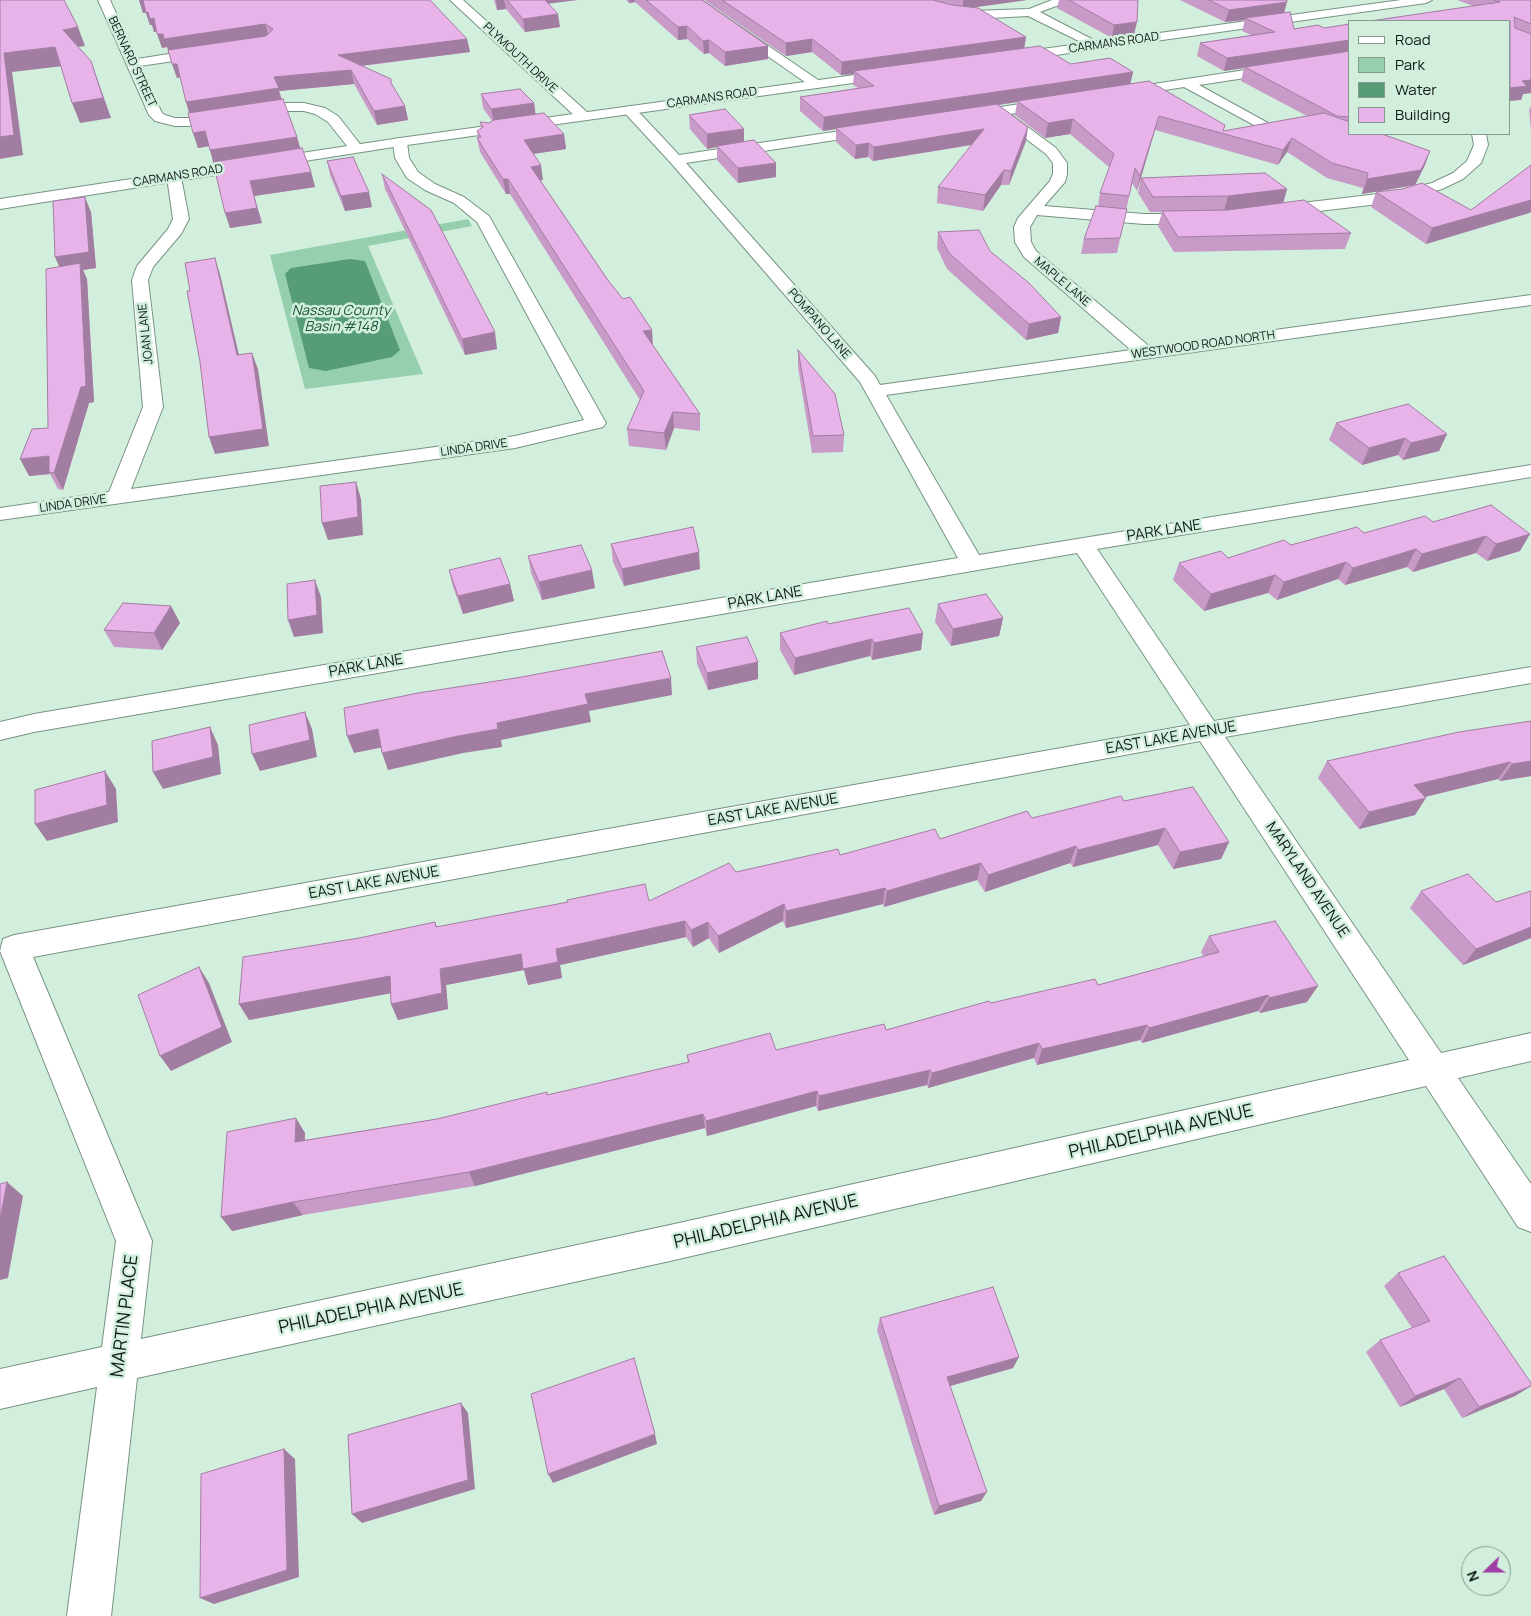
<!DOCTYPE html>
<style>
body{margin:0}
#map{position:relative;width:1531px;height:1616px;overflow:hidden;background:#d2efdd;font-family:Manrope,sans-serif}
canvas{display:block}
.legend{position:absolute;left:1348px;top:20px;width:162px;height:115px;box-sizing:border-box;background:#d2efdd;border:1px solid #849a8d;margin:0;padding:6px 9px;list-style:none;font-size:15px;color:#101b15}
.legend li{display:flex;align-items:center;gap:10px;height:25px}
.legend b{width:25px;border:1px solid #849a8d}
.north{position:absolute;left:1461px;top:1546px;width:50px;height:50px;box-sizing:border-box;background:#d2efdd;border:1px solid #849a8d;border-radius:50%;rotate:248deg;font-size:14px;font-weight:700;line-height:20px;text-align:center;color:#101b15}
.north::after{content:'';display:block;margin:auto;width:18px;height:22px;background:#a13ea5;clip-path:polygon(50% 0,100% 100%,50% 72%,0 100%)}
</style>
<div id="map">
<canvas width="1531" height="1616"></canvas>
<ul class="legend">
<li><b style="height:6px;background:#fff"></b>Road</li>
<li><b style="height:14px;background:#95cfad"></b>Park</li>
<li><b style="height:14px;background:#569c77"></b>Water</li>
<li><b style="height:14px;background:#e8b3e8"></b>Building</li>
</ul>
<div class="north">N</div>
</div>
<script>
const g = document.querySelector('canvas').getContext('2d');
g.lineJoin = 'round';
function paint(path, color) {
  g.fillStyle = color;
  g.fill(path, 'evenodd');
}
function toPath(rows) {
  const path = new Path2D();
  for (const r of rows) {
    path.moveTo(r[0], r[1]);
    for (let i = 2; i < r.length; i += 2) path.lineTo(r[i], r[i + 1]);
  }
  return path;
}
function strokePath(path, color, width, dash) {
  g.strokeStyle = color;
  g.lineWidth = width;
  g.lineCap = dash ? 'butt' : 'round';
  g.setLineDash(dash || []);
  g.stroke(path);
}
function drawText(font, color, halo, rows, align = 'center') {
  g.font = font + ' Manrope,sans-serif';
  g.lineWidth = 5;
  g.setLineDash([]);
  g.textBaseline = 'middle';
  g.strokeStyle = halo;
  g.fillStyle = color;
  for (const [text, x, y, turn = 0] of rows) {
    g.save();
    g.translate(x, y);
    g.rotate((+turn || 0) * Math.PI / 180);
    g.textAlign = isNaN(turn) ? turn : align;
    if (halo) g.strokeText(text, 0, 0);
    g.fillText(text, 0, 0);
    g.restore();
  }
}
paint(toPath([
 [468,219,472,226,368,246,423,374,305,389,270,255]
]), '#95cfad');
paint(toPath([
 [350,259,365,261,400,350,392,357,326,371,309,368,285,274,291,268]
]), '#569c77');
const minor = toPath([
 [98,0,110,0,137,59,207,48,213,52,207,56,140,66,162,113,165,115,175,118,188,118,287,103,304,103,325,108,338,116,363,148,361,151,351,151,328,122,315,114,304,111,287,111,188,126,175,126,155,121,149,115,98,0],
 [450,0,463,0,588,113,590,116,588,119,578,119,450,0],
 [687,0,701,0,824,84,817,88,812,87,687,0],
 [908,0,924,0,952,10,972,11,1029,9,1052,0,1069,0,1067,2,1040,12,1103,45,1101,48,1093,48,1028,16,972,19,951,16,926,9,908,0],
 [1350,54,1350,62,1199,85,1268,123,1270,126,1268,129,1263,130,1184,87,1121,97,1114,93,1121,89,1350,54],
 [1052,99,1057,100,1059,103,1057,106,1010,114,1056,148,1067,163,1067,174,1065,182,1044,206,1144,214,1198,214,1204,216,1206,219,1204,222,1198,224,1144,224,1037,215,1030,227,1031,242,1036,251,1150,347,1531,295,1531,305,886,395,979,555,1531,465,1531,477,1097,549,1214,721,1531,667,1531,683,1225,737,1441,1053,1531,1033,1531,1061,1458,1078,1531,1184,1531,1232,1518,1227,1426,1086,670,1261,137,1378,111,1616,67,1616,97,1387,0,1409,0,1369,102,1347,116,1241,0,951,3,939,14,935,1190,725,1077,553,34,732,0,740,0,722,34,714,958,558,860,382,671,163,622,110,629,106,634,107,679,155,874,126,879,127,881,130,879,133,874,134,686,163,875,376,880,385,1131,350,1024,257,1015,242,1014,227,1018,218,1050,181,1053,174,1053,163,1046,154,996,116,968,120,961,116,968,112,1052,99],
 [1200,741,1409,1060,670,1225,141,1339,152,1241,33,957,1200,741],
 [1472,134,1486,134,1488,145,1481,163,1463,179,1442,189,1396,202,1276,216,1270,214,1268,211,1270,208,1276,206,1395,192,1432,183,1453,173,1467,161,1474,145,1472,134],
 [400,138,405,139,407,142,409,158,418,172,435,184,464,197,489,216,606,423,603,427,515,448,0,520,0,508,109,492,143,407,132,280,137,266,168,229,173,219,167,177,169,174,174,173,179,174,181,177,189,219,181,234,153,267,148,280,163,407,131,489,515,436,584,420,477,222,454,203,425,190,407,178,395,158,393,142,395,139,400,138]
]);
const tertiary = toPath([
 [1401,0,1432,0,1426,3,1013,61,1007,57,1013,53,1401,0],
 [891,70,897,74,896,77,400,146,0,209,0,199,400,138,891,70]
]);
strokePath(minor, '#789383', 2);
strokePath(tertiary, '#789383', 2);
paint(minor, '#fff');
paint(tertiary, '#fff');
paint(toPath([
 [139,0,467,39,470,52,362,66,391,79,392,86,405,106,408,120,377,125,354,84,279,91,282,99,297,137,300,148,311,172,315,187,254,196,262,223,230,228,213,162,209,146,198,148,180,77,177,78,167,47,162,48,157,31,154,32,152,25,150,25,146,13,143,13],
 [494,0,577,0,548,3,560,27,525,32,506,9,497,10],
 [626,0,702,0,768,46,768,59,725,66,709,53,704,54,687,39,678,40,635,2,629,3],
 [704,0,1027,0,973,7,1026,37,1024,48,1071,64,1133,72,1130,84,1224,131,1307,116,1241,81,1244,68,1224,71,1197,56,1200,43,1251,35,1242,31,1245,20,1225,22,1180,0,1287,0,1284,12,1294,29,1324,28,1350,24,1350,134,1425,165,1415,185,1471,210,1529,213,1426,244,1371,207,1376,192,1402,189,1415,185,1362,194,1363,188,1327,178,1287,152,1278,165,1155,130,1137,191,1132,183,1117,253,1081,254,1084,239,1098,206,1100,193,1110,168,1070,134,1045,138,1015,115,1017,102,999,105,1026,141,1009,185,1001,185,983,211,937,203,938,187,972,145,873,161,868,157,855,159,836,142,836,129,823,131,800,111,800,97,858,88,853,85,854,74,841,75,812,52,786,56],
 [1059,0,1138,0,1134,35,1112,38,1057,8],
 [1457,0,1531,0,1531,93,1523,94,1521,100,1473,6],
 [481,94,534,103,535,115,564,134,566,149,533,154,543,180,540,180,700,414,700,431,674,428,666,450,629,446,627,429,640,400,510,194,506,194,480,152,477,138,478,138,477,131,481,128,480,122,489,123,492,121,483,108],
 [1531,106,1531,131,1529,110],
 [689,115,744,142,776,177,738,183,717,160,717,147,707,149,690,129],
 [327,161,372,207,345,211,330,175],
 [382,174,497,349,465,355,385,189],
 [1141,178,1287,189,1283,203,1351,233,1345,249,1174,252,1158,226,1162,212,1150,212,1138,193],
 [91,212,96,268,83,270,87,279,94,402,89,403,63,490,58,489,50,474,29,476,48,428],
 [938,232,990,251,1061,317,1058,333,1026,340,947,269,937,248],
 [798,350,844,435,843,452,812,453,798,367],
 [1336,423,1447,434,1439,451,1403,460,1398,455,1362,465,1329,440],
 [1491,505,1520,551,1487,561,1476,553,1413,572,1407,567,1345,585,1338,579,1277,600,1268,593,1204,611,1173,580,1179,563,1228,558,1364,533,1433,522],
 [611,544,700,569,624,586,613,562],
 [528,556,595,588,542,600,531,573],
 [449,570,510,584,514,601,463,614,453,587],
 [938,604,1003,618,999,636,951,646,935,622],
 [171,606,180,623,162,650,114,647,104,630],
 [828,624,923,633,921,650,872,660,870,656,794,675,780,650,780,633],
 [696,647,758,679,708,690,697,664],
 [1531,721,1531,776,1500,781,1498,779,1425,797,1415,815,1359,829,1318,778,1327,761],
 [1124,801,1229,842,1221,859,1173,869,1158,845,1073,867,1070,863,985,892,977,880,884,907,883,904,786,928,783,921,719,953,709,938,693,947,686,937,560,965,562,978,528,985,524,970,446,985,448,1009,398,1020,391,1004,391,993,249,1020,239,1004,359,938,435,922,437,927,649,901,736,872,940,839,1032,818],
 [1421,891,1496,902,1531,891,1531,938,1463,965,1410,908],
 [1209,936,1307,1002,1260,1013,1258,1011,1142,1043,1140,1040,1037,1065,1034,1058,928,1088,927,1085,818,1111,816,1106,707,1136,705,1128,475,1186,303,1215,232,1231,305,1133,305,1140,437,1119,548,1095,688,1063,687,1055,776,1050,886,1030,991,1003,1098,985,1204,957,1201,952],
 [1398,1273,1531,1386,1515,1396,1462,1418,1444,1389,1400,1407,1366,1352,1380,1340,1412,1328,1384,1286],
 [880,1318,1013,1368,950,1386,981,1501,934,1515,877,1330]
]), '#c89ac8');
paint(toPath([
 [139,0,143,0,147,12,143,13],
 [496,0,504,0,506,9,497,10],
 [539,0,577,0,539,5],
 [629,0,635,0,635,2,629,3],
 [963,0,1027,0,963,9],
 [1287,2,1284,14,1245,18,1245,20,1225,22,1229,10],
 [148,12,154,18,158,31,154,32,152,25,150,25,146,13],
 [558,14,560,27,525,32,523,19],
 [1137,22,1134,35,1112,38,1114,25],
 [265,24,269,37,169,52,167,47,162,48,157,34],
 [687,26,687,39,678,40,678,27],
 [78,27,85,46,70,48,63,30],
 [1026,37,1024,50,854,71,854,74,841,75,842,62],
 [467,39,470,52,342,68,338,55],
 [812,39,812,52,786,56,786,43],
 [709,40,709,53,704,54,703,41],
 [1350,40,1350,53,1245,67,1244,68,1224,71,1227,58],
 [768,46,768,59,725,66,725,52],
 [55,47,63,66,12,72,23,155,0,159,0,137,4,53],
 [91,61,111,118,80,123,72,103],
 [172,64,177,64,181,77,177,78],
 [351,70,354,84,279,91,282,102,190,116,186,102,274,77],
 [1133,72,1130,85,1017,101,1017,102,838,129,836,128,836,129,823,131,824,117],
 [1531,80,1531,93,1523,94,1521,100,1510,101,1510,88,1522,81],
 [534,103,536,117,494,123,491,109],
 [405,106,408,120,377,125,374,111],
 [1159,116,1155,130,1137,191,1140,176],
 [1073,119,1070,134,1045,138,1048,123],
 [1028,127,1026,141,1009,185,1011,171],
 [744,129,744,143,717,146,717,147,707,149,707,134],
 [984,129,982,143,873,161,874,147],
 [205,131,210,146,198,148,193,133],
 [564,134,566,149,526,155,524,140],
 [297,137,301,151,214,164,210,150],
 [1292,138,1287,152,1278,165,1283,150],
 [869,143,868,157,855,159,856,145],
 [1430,151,1425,165,1415,185,1362,194,1367,179],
 [776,163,776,177,738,183,738,168],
 [541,165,543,180,533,181,531,167],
 [1004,170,1001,185,983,211,985,195],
 [311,172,315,187,254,196,262,223,230,228,225,213,250,181],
 [503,179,508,179,510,194,506,194],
 [1287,189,1283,204,1224,211,1228,196],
 [369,192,372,207,345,211,341,196],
 [85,197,91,212,96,268,83,270,87,279,94,402,89,403,63,490,54,473,49,472,50,474,29,476,20,459,49,456,62,273,55,257],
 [1531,200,1531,212,1529,213,1426,244,1432,228],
 [215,258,220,274,243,372,237,355],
 [1061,317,1058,333,1026,340,1029,324],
 [652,330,653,346,643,331],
 [495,332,497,349,465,355,462,339],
 [252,353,258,369,269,446,215,454,209,437],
 [673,412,674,428,666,450,664,433],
 [1447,434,1439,451,1403,460,1411,443],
 [1405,438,1398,455,1362,465,1369,448],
 [356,482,361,499,363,535,328,540,322,523],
 [1530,534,1520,551,1487,561,1496,544],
 [1486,536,1476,553,1413,572,1422,554],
 [1416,549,1407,567,1345,585,1353,568],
 [699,552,700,569,624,586,622,569],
 [1346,562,1338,579,1277,600,1284,582],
 [592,570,595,588,542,600,539,582],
 [1275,575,1268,593,1204,611,1211,594],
 [315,580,321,597,323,633,294,637,288,620],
 [510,584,514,601,463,614,458,596],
 [171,606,180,623,162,650,154,633],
 [1003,618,999,636,951,646,953,629],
 [923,633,921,650,872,660,874,643],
 [872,639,870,656,794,675,795,658],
 [758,662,758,679,708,690,707,673],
 [671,678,672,695,589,711,591,722,501,740,502,747,463,753,388,770,382,753,497,723,585,694],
 [305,712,312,729,317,757,260,771,252,754],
 [210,727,218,745,221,774,163,789,153,772],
 [378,729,384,747,354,753,347,736],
 [1531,761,1531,776,1500,781,1512,764],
 [1510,762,1498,779,1404,802,1414,785],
 [105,771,116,789,118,822,47,841,35,824],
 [1426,798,1415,815,1359,829,1369,812],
 [1165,828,1158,845,1073,867,1078,850],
 [1229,842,1221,859,1173,869,1180,852],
 [1076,846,1070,863,985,892,988,875],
 [981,863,977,880,884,907,887,891],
 [885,888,883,904,786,928,786,911],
 [784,904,783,921,719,953,718,936],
 [685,921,686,937,560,965,562,978,528,985,524,970,446,985,448,1009,398,1020,391,1004,440,969,521,954,556,949],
 [708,922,709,938,693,947,691,930],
 [1531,927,1531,938,1463,965,1476,949],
 [199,967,209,983,232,1042,171,1071,160,1056],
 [390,976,397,992,249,1020,239,1004],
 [1318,986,1307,1002,1260,1013,1269,998],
 [1268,995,1258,1011,1142,1043,1149,1028],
 [1147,1025,1140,1040,1037,1065,1042,1049],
 [1039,1043,1034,1058,928,1088,932,1073],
 [930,1070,927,1085,818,1111,819,1096],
 [817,1091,816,1106,707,1136,706,1121],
 [703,1114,705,1128,475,1186,469,1172],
 [296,1118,305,1133,304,1156,295,1142],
 [7,1182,23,1196,8,1278,0,1280,0,1220],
 [293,1202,303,1215,232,1231,221,1217],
 [1019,1357,1013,1368,943,1388,947,1377],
 [1460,1378,1444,1389,1400,1407,1415,1396],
 [1531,1386,1515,1396,1462,1418,1479,1407],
 [461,1403,468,1413,475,1489,362,1523,352,1514],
 [655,1434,657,1444,553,1483,548,1474],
 [284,1449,295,1459,299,1577,214,1604,200,1598],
 [987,1492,981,1501,934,1515,939,1506]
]), '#a27da2');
const building = toPath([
 [0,0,64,0,78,27,63,30,91,61,103,98,72,103,55,47,4,53,14,135,0,137,0,0],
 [143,0,430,0,467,39,338,55,391,79,391,83,405,106,374,111,351,70,274,77,279,88,186,102,177,64,172,64,168,50,266,36,273,29,265,24,164,39,163,34,157,34,154,18,150,19,148,12,146,13,143,0],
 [507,0,545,0,558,14,523,19,507,0],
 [646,0,702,0,768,46,725,52,709,40,703,41,687,26,678,27,646,0],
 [722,0,933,0,952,5,978,8,1026,37,842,62,812,39,786,43,722,0],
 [1069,0,1138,0,1137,22,1114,25,1069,0],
 [1209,0,1287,0,1287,2,1229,10,1209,0],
 [1494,0,1531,0,1531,24,1514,17,1515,28,1531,34,1531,80,1522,81,1527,86,1510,88,1510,21,1370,21,1500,2,1494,0],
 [1290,12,1294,29,1318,25,1324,28,1350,24,1350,40,1227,58,1200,43,1275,32,1245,18,1290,12],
 [1040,46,1071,64,1110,58,1133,72,824,117,800,97,874,86,854,71,1040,46],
 [1350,51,1350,117,1337,116,1245,67,1350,51],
 [1149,81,1225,125,1223,131,1324,113,1350,122,1350,134,1382,134,1430,151,1421,170,1367,179,1368,173,1332,163,1292,138,1283,150,1159,116,1140,176,1135,168,1129,196,1100,193,1114,154,1073,119,1048,123,1017,101,1149,81],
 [520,89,534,103,491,109,481,94,520,89],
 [283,99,297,137,210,150,205,131,193,133,188,113,283,99],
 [997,104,1028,127,1011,171,1004,170,985,195,938,187,984,129,874,147,869,143,856,145,836,128,997,104],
 [725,109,744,129,707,134,689,115,725,109],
 [544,113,564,134,524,140,541,165,531,167,607,279,623,299,630,297,652,330,643,331,700,414,673,412,664,433,627,429,644,391,508,179,503,179,477,138,481,137,477,131,483,127,480,122,489,123,494,120,544,113],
 [754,140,776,163,738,168,717,146,754,140],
 [302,148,311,172,250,181,257,208,225,213,213,162,302,148],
 [353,157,369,192,341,196,327,161,353,157],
 [1531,165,1531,200,1432,228,1376,192,1402,189,1422,183,1471,210,1531,165],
 [1265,173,1287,189,1228,196,1153,197,1141,178,1265,173],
 [382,174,431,210,495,332,462,339,382,174],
 [85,197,89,252,55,257,53,201,85,197],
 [1304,200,1351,233,1178,237,1162,211,1228,210,1304,200],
 [1096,206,1127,209,1120,238,1084,239,1096,206],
 [979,230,990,251,1029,283,1061,317,1029,324,949,253,938,232,979,230],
 [215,258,237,355,252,353,263,429,209,437,200,362,187,291,190,291,185,263,215,258],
 [80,263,86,386,81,387,54,473,49,472,49,456,20,459,32,429,48,428,46,269,80,263],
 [798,350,835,394,844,435,813,436,798,350],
 [1408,404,1447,434,1411,443,1405,438,1369,448,1336,423,1408,404],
 [356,482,358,517,322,523,320,486,356,482],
 [1491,505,1530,534,1496,544,1486,536,1422,554,1416,549,1353,568,1346,562,1284,582,1275,575,1211,594,1179,563,1221,551,1228,558,1284,540,1291,545,1357,527,1364,533,1425,516,1433,522,1491,505],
 [693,527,699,552,622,569,611,544,693,527],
 [581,545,592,570,539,582,528,556,581,545],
 [500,558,510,584,458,596,449,570,500,558],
 [315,580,317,615,288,620,287,584,315,580],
 [986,594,1003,618,953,629,938,604,986,594],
 [123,603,171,606,154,633,104,630,123,603],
 [909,608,923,633,874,643,872,639,795,658,780,633,827,621,828,624,909,608],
 [747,637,758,662,707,673,696,647,747,637],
 [662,651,671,678,585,694,588,704,497,723,498,729,458,736,382,753,378,729,347,736,344,708,418,693,516,678,662,651],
 [305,712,310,740,252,754,249,725,305,712],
 [1531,721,1531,761,1512,764,1510,762,1414,785,1426,798,1369,812,1327,761,1459,732,1531,721],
 [210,727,213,757,153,772,152,741,210,727],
 [105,771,107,805,35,824,35,790,105,771],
 [1193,787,1229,842,1180,852,1165,828,1078,850,1076,846,988,875,981,863,887,891,885,888,786,911,784,904,718,936,708,922,691,930,685,921,556,949,558,962,523,969,521,954,440,969,442,993,391,1004,390,976,239,1004,243,957,359,938,435,922,436,927,568,902,567,900,645,884,649,901,729,863,736,872,838,849,840,855,935,829,940,839,1027,811,1032,818,1121,796,1124,801,1193,787],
 [1468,874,1496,902,1531,891,1531,927,1476,949,1421,891,1468,874],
 [1275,921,1318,986,1269,998,1268,995,1149,1028,1147,1025,1042,1049,1039,1043,932,1073,930,1070,819,1096,817,1091,706,1121,703,1114,469,1172,293,1202,221,1217,227,1132,296,1118,295,1142,437,1119,547,1092,547,1095,689,1062,687,1055,770,1033,776,1050,884,1024,886,1030,989,1001,991,1003,1095,979,1098,985,1219,952,1209,936,1275,921],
 [199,967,222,1027,160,1056,138,995,199,967],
 [7,1182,0,1220,0,1184,7,1182],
 [1444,1256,1531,1383,1531,1386,1479,1407,1460,1378,1415,1396,1380,1340,1430,1321,1398,1273,1444,1256],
 [993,1287,1019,1357,947,1377,987,1492,939,1506,880,1318,993,1287],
 [634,1358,655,1434,548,1474,531,1394,634,1358],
 [461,1403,468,1480,352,1514,348,1435,461,1403],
 [284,1449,287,1570,200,1598,201,1474,284,1449]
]);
paint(building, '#e8b3e8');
strokePath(building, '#a27da2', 1);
drawText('12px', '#101b15', '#d2efdd', [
 ["CARMANS ROAD",1114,43,-8],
 ["PLYMOUTH DRIVE",520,58,43],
 ["BERNARD STREET",132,62,65],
 ["CARMANS ROAD",712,98,-8],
 ["CARMANS ROAD",178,176,-9],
 ["MAPLE LANE",1062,282,40],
 ["POMPANO LANE",819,324,49],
 ["JOAN LANE",146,334,-96],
 ["WESTWOOD ROAD NORTH",1203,345,-8],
 ["LINDA DRIVE",474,448,-8],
 ["LINDA DRIVE",73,504,-8]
]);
drawText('italic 14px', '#1c5338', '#d2efdd', [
 ["Nassau County",341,311],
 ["Basin #148",341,327]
]);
drawText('15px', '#101b15', '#d2efdd', [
 ["PARK LANE",1164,531,-9],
 ["PARK LANE",765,598,-10],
 ["PARK LANE",366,666,-10],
 ["EAST LAKE AVENUE",1171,738,-10],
 ["EAST LAKE AVENUE",773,810,-10],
 ["MARYLAND AVENUE",1307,880,56],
 ["EAST LAKE AVENUE",374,883,-10]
]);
drawText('18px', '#101b15', '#d2efdd', [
 ["PHILADELPHIA AVENUE",1161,1132,-13],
 ["PHILADELPHIA AVENUE",766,1222,-13],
 ["PHILADELPHIA AVENUE",371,1309,-12],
 ["MARTIN PLACE",125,1316,-83]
]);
</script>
